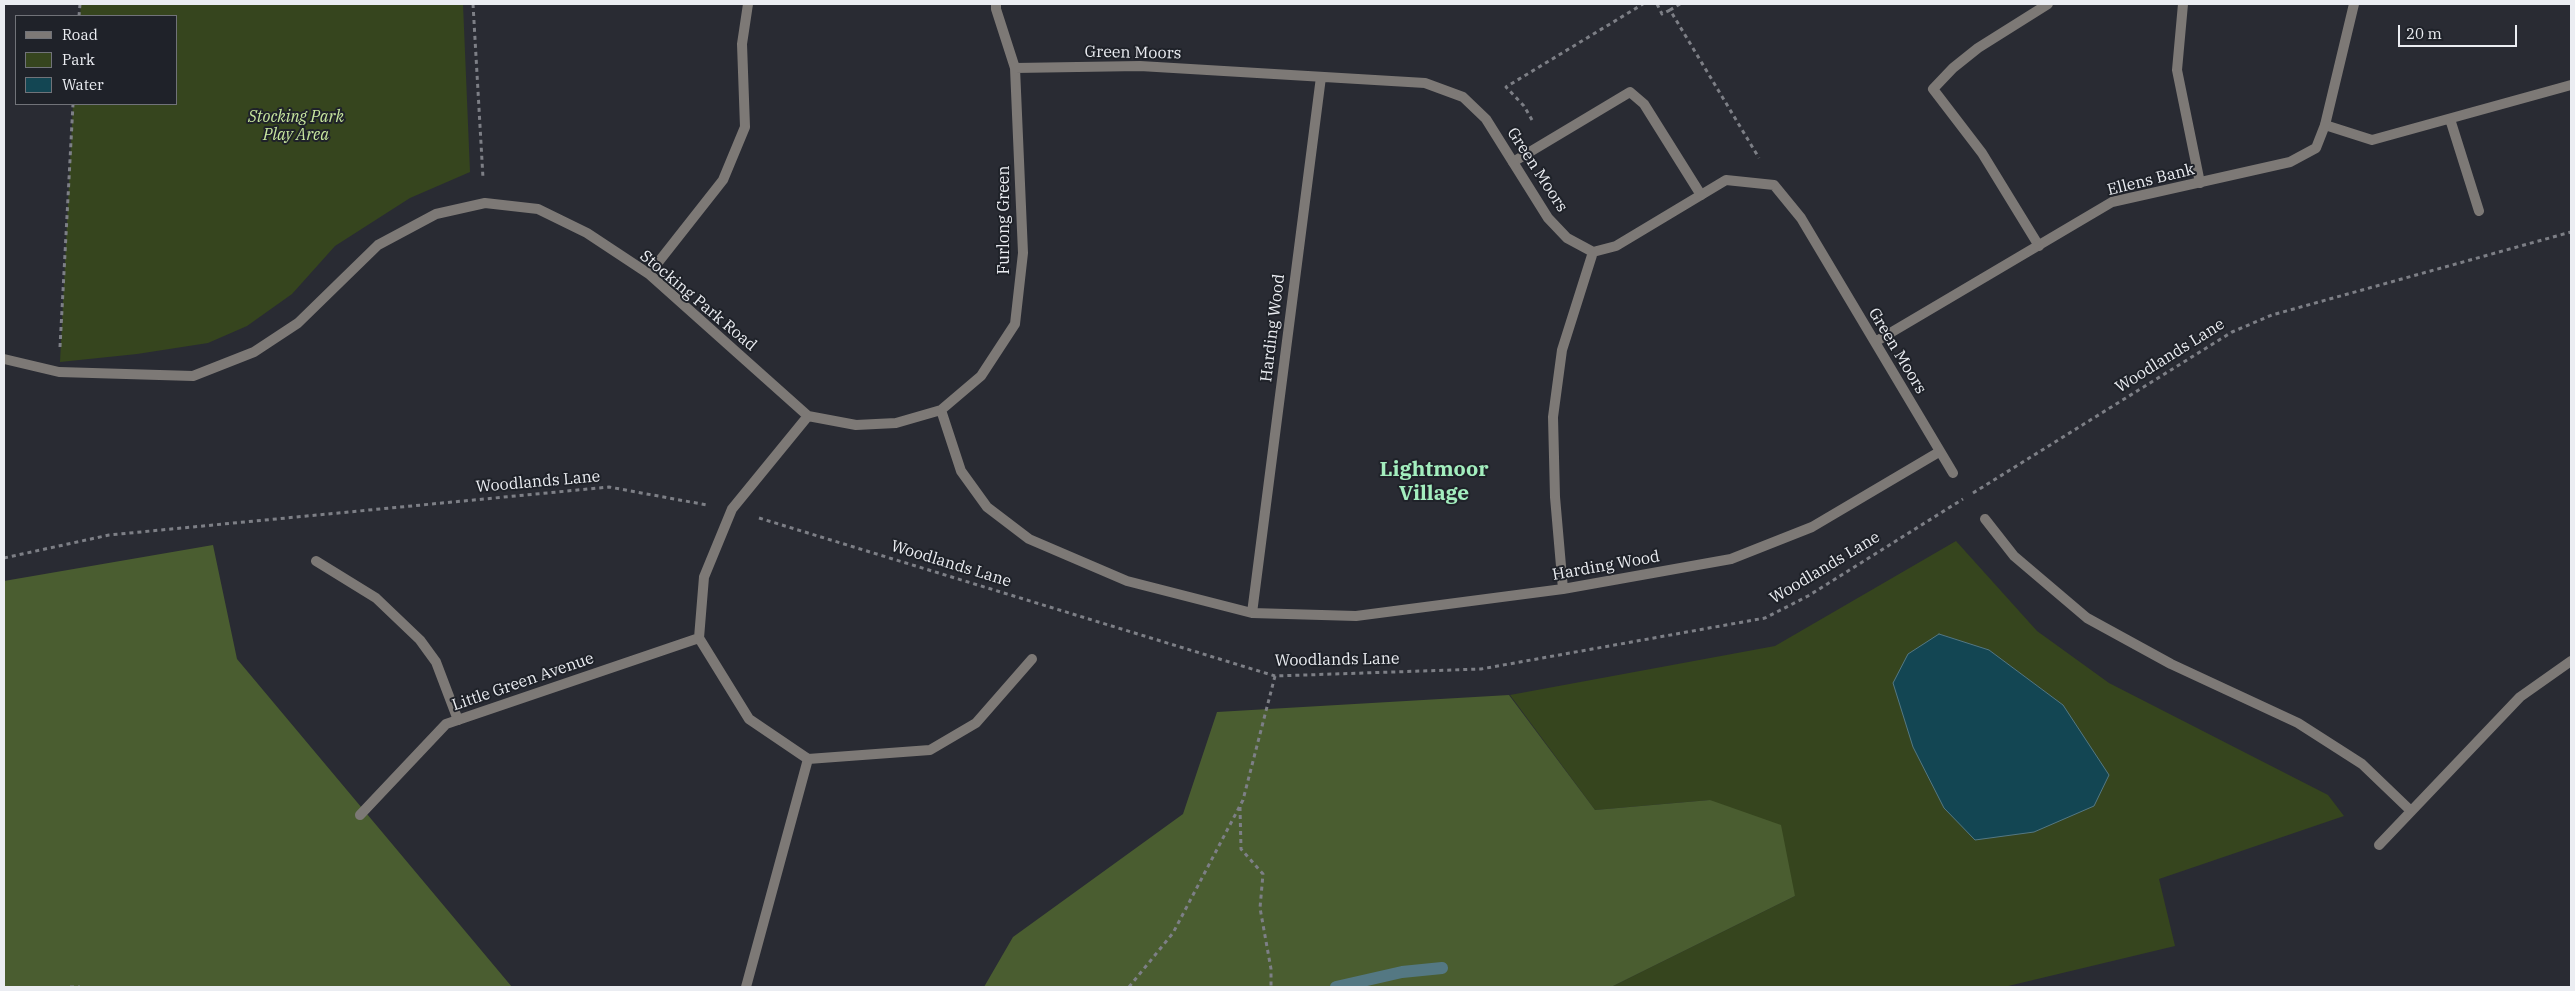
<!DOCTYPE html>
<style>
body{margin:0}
#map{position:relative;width:2575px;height:991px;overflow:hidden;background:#292b33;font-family:"IBM Plex Serif",serif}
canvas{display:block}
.frame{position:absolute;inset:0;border:5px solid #ebedf2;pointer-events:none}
.legend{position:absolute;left:15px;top:15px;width:162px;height:90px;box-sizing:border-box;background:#1f2229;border:1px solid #717379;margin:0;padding:6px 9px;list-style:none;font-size:15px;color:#ebedf2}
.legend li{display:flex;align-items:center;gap:10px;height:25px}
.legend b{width:25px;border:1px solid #717379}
.scale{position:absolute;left:2398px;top:25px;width:119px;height:22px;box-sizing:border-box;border:2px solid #ebedf2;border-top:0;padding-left:6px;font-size:15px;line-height:18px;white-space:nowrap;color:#ebedf2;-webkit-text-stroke:4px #1f2229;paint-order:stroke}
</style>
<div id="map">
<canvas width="2575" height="991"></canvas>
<div class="frame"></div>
<ul class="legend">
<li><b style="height:6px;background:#7d7976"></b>Road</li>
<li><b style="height:14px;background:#36451e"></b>Park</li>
<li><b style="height:14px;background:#134653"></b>Water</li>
</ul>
<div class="scale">20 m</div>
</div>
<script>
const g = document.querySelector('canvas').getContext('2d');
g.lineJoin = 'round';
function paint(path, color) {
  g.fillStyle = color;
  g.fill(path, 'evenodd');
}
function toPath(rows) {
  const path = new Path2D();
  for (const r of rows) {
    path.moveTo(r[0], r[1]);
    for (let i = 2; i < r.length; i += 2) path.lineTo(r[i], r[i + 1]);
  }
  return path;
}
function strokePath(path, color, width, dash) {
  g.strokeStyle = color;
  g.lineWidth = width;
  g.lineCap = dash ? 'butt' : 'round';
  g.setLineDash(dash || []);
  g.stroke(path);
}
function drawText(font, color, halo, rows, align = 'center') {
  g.font = font + ' "IBM Plex Serif",serif';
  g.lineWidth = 4;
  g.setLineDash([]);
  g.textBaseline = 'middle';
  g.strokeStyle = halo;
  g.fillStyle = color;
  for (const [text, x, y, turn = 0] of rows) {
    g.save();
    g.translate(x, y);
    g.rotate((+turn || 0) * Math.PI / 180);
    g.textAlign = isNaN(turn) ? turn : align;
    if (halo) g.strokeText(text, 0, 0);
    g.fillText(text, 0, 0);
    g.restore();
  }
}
paint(toPath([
 [81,4,463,4,470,172,410,198,335,246,292,294,247,326,208,343,137,354,60,362,73,104,176,104,176,16,80,16],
 [1956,541,2037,631,2109,683,2328,795,2344,816,2159,879,2175,946,2004,987,1611,987,1795,896,1710,800,1595,810,1510,695,1775,646],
 [1939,634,1989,650,2063,705]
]), '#36451e');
paint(toPath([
 [213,545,237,659,512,987,4,987,4,581],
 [1509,695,1595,810,1710,800,1781,825,1795,896,1611,987,984,987,1013,937,1183,814,1217,712]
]), '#4a5d30');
const water = toPath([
 [1939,634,1989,650,2063,705,2109,775,2094,806,2034,832,1975,840,1944,808,1913,747,1893,683,1908,654,1939,634]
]);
paint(water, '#134653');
strokePath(water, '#547883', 1);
strokePath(toPath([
 [1336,987,1402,972,1442,968]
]), '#547883', 12);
strokePath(toPath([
 [473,4,483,178],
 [1657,4,1662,14,1670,10],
 [1680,4,1670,10,1759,158],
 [79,16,80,4],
 [1532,120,1524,106,1506,87,1643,4],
 [60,347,73,104],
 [1973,493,2232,332,2272,315,2571,232],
 [759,518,1275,676,1481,669,1765,618,1808,596,1963,499],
 [4,558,109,535,609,487,707,505],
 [1240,807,1241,849,1263,874,1260,908,1271,969,1271,987],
 [70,987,80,987],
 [1129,987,1173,933,1243,800,1275,676]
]), '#7d7f86', 3, [4, 4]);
strokePath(toPath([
 [2183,4,2177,70,2200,183],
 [2450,119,2479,211],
 [2325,125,2372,140,2571,85],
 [1513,162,1630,92,1644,104,1701,195],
 [2039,246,1982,153,1933,89,1953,68,1978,48,2048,4],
 [316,561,376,598,420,640,436,662,458,720]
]), '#7d7976', 10);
strokePath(toPath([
 [1015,68,1140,66,1425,83,1463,97,1486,119,1548,218,1567,238,1593,252,1616,246,1726,180,1774,185,1801,218,1953,473],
 [649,274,723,180,745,127,742,44,748,4],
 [1875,342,2112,202,2290,162,2316,148,2325,125,2354,4],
 [4,359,59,372,193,376,254,352,298,323,378,245,436,214,485,203,538,209,587,233,649,274,808,416,856,425,896,423,941,410,981,376,1015,324,1023,253,1015,68,996,9,996,4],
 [941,410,961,471,987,507,1029,539,1127,581,1252,613,1356,616,1563,589,1731,559,1812,527,1939,452],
 [808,416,732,509,704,577,699,638,749,719,808,759,930,750,976,723,1032,659],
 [1985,519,2014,556,2087,618,2171,664,2298,723,2362,764,2411,811],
 [1563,589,1555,497,1553,417,1562,350,1593,252],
 [1252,613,1321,77],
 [360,815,446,724,699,638],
 [2379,845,2520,697,2571,661],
 [746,987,808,759]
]), '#7d7976', 10);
drawText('16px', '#ebedf2', '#1f2229', [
 ["Green Moors",1133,53,1],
 ["Green Moors",1537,170,57],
 ["Ellens Bank",2151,180,-14],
 ["Furlong Green",1004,220,-90],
 ["Stocking Park Road",698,301,40],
 ["Harding Wood",1273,328,-83],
 ["Green Moors",1897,351,59],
 ["Woodlands Lane",2170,356,-32],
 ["Woodlands Lane",538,482,-5],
 ["Woodlands Lane",951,564,17],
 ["Harding Wood",1606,566,-10],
 ["Woodlands Lane",1825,568,-31],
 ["Woodlands Lane",1337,660,-1],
 ["Little Green Avenue",523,682,-19]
]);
drawText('italic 16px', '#c8e79f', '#1f2229', [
 ["Stocking Park",296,117],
 ["Play Area",296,135]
]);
drawText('bold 21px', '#a3eebe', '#1f2229', [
 ["Lightmoor",1434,470],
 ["Village",1434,494]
]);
</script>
